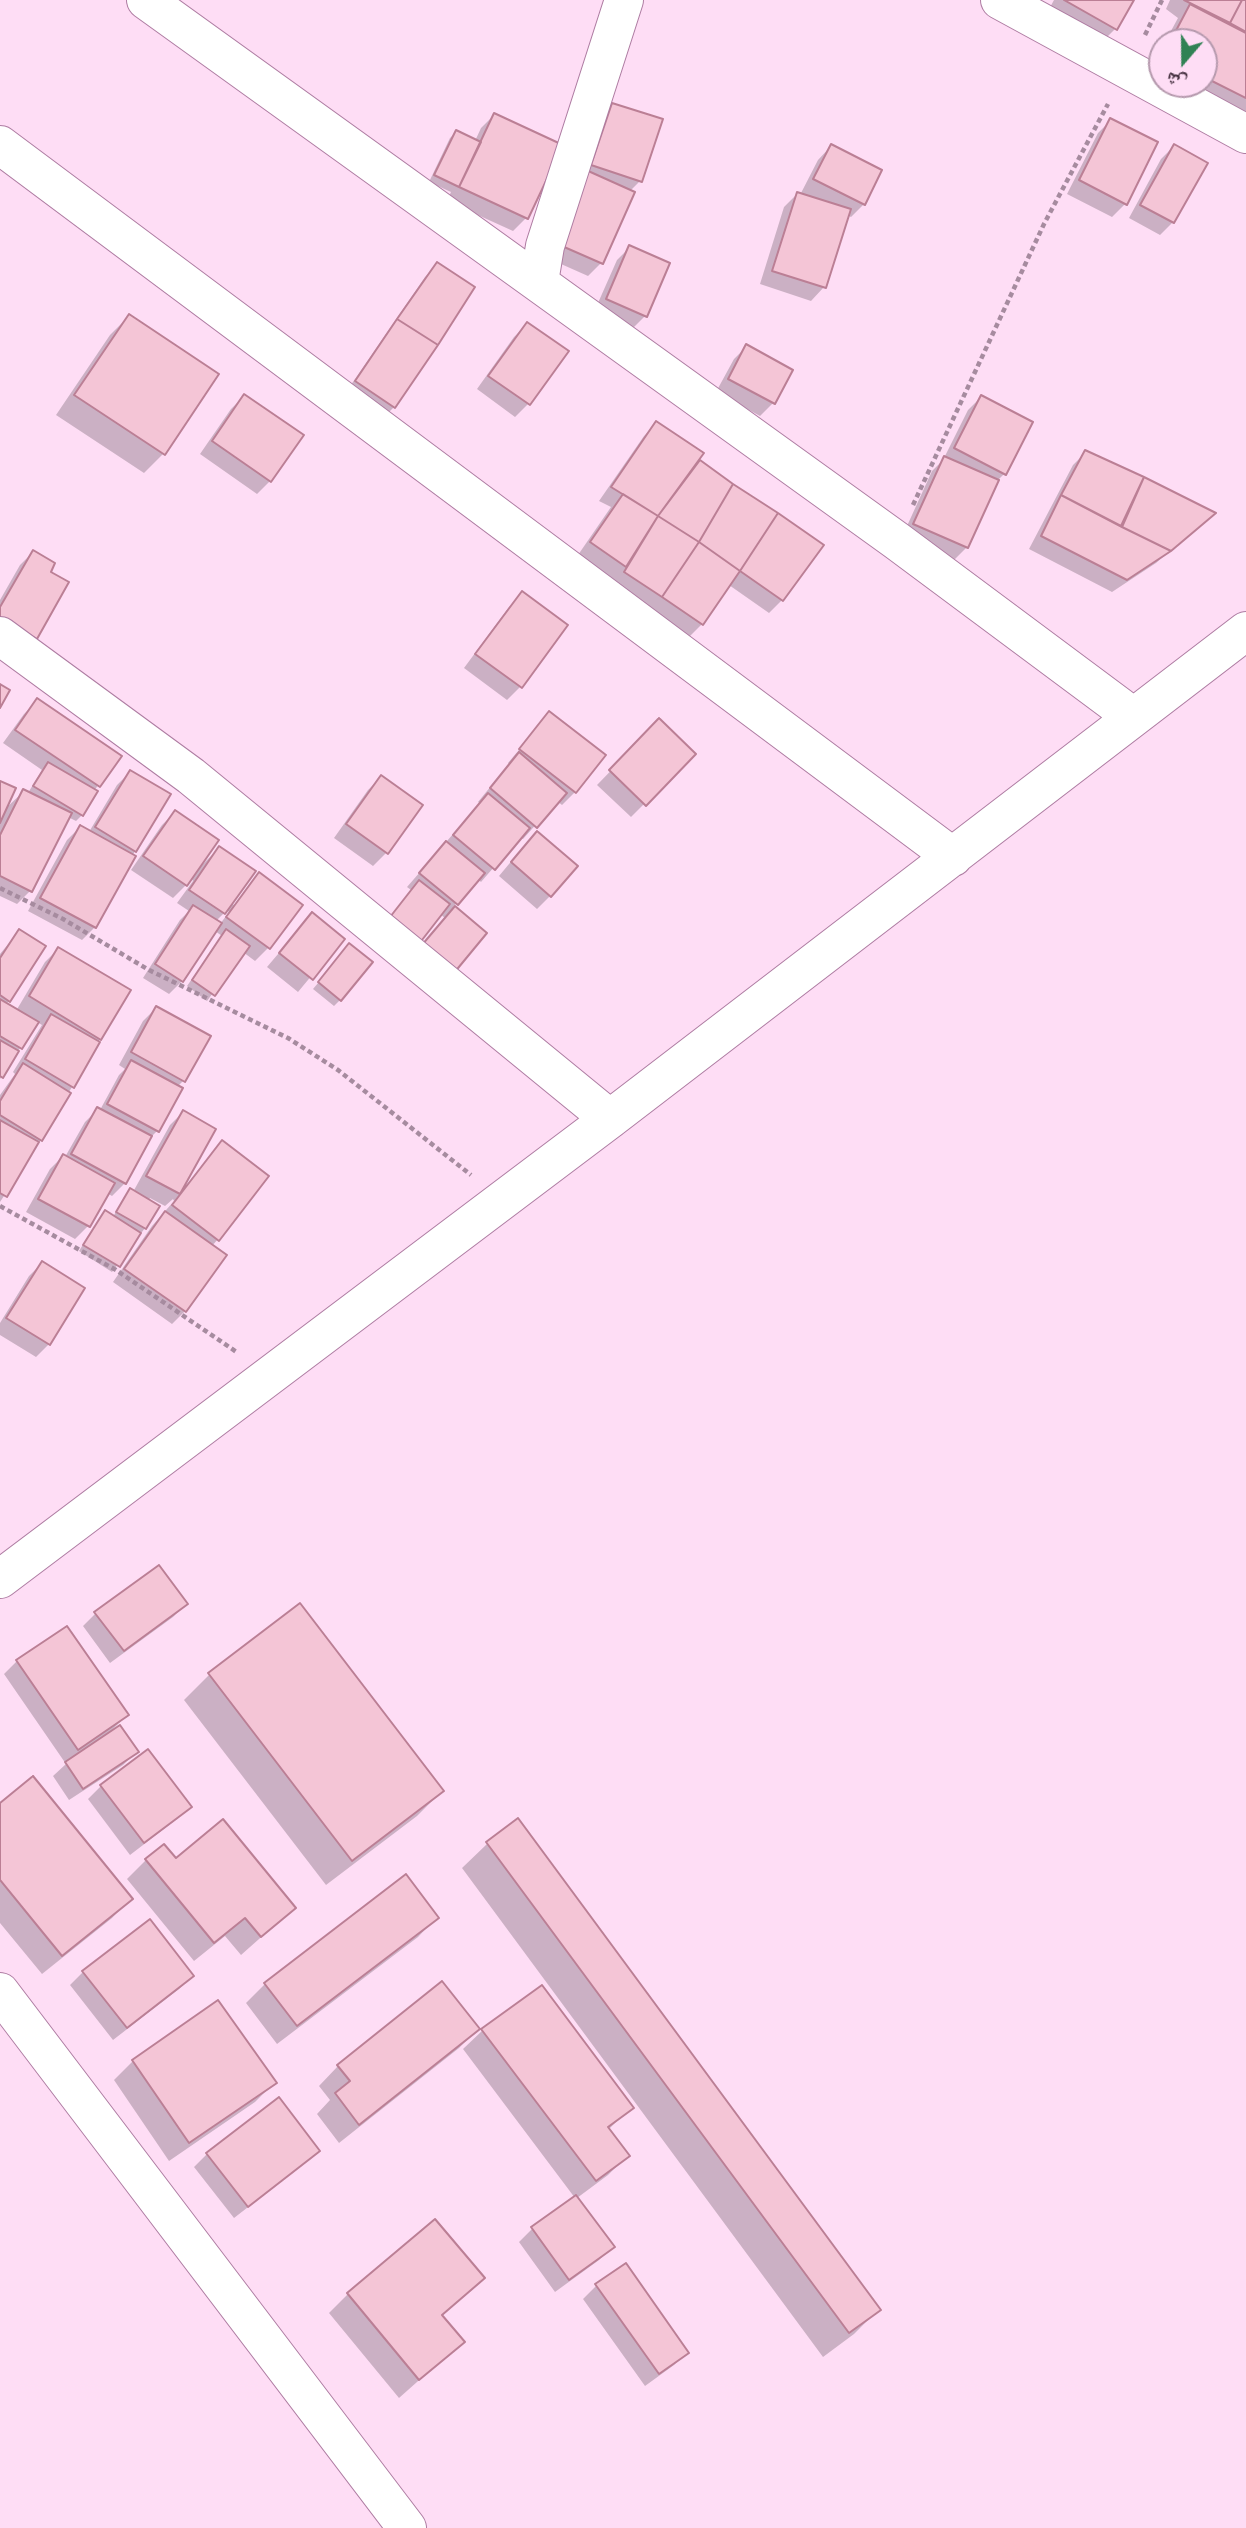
<!DOCTYPE html>
<meta charset="utf-8">
<style>
body{margin:0}
#map{position:relative;width:1246px;height:2528px;overflow:hidden;background:#feddf5;font-family:Inter,"Noto Naskh Arabic",sans-serif}
canvas{display:block}
.north{position:absolute;left:1148px;top:28px;width:70px;height:70px;box-sizing:border-box;background:#feddf5;border:2px solid #b599ad;border-radius:50%;rotate:200deg;font-size:19px;font-weight:700;line-height:28px;text-align:center;color:#473242}
.north::after{content:'';display:block;margin:auto;width:24px;height:32px;background:#308254;clip-path:polygon(50% 0,100% 100%,50% 72%,0 100%)}
</style>
<div id="map">
<canvas width="1246" height="2528"></canvas>
<div class="north">ش</div>
</div>
<script>
const g = document.querySelector('canvas').getContext('2d');
g.lineJoin = 'round';
function paint(path, color) {
  g.fillStyle = color;
  g.fill(path, 'evenodd');
}
function toPath(rows) {
  const path = new Path2D();
  for (const r of rows) {
    path.moveTo(r[0], r[1]);
    for (let i = 2; i < r.length; i += 2) path.lineTo(r[i], r[i + 1]);
  }
  return path;
}
function strokePath(path, color, width, dash) {
  g.strokeStyle = color;
  g.lineWidth = width;
  g.lineCap = dash ? 'butt' : 'round';
  g.setLineDash(dash || []);
  g.stroke(path);
}
paint(toPath([
 [1054,0,1132,0,1115,29,1102,42,1048,11],
 [1170,0,1246,0,1246,30,1219,16,1217,20,1246,34,1246,118,1180,84,1204,84,1204,42,1165,42,1178,18,1166,9],
 [1162,48,1162,75,1151,69],
 [612,105,640,181,629,192,632,193,601,263,588,276,543,256,599,118],
 [494,115,560,146,526,218,513,231,447,201,451,192,429,182,450,138,456,132,475,141,481,128],
 [1111,120,1125,204,1112,217,1067,194,1098,133],
 [831,146,864,204,851,217,847,215,824,287,811,301,760,284,784,207,797,194,800,195,818,160],
 [1174,146,1206,163,1173,222,1160,235,1129,218,1161,159],
 [630,247,645,316,632,329,594,312,617,260],
 [438,264,394,407,381,420,344,395,425,277],
 [129,316,217,375,163,454,144,473,56,415,110,335],
 [527,324,566,352,528,404,515,417,477,389,514,337],
 [747,346,791,370,773,403,760,416,716,392,734,359],
 [244,396,270,481,257,494,200,454,231,409],
 [981,397,1005,473,996,482,967,547,954,560,902,537,932,471,943,460,968,410],
 [657,423,697,461,821,545,782,600,769,613,729,585,702,624,689,637,578,555,611,507,599,501,644,436],
 [1086,452,1213,513,1156,563,1112,592,1029,549,1073,465],
 [33,552,36,638,23,651,0,638,0,600,20,565],
 [522,594,566,626,520,687,507,700,464,668,509,607],
 [37,701,119,756,94,791,82,815,76,821,68,817,30,891,17,904,0,896,0,783,4,810,24,791,28,793,42,770,3,743,24,714],
 [549,714,575,792,562,805,557,801,523,839,520,837,481,882,478,879,453,907,485,933,404,966,445,918,440,914,372,940,411,890,407,887,480,803,478,802,509,764,508,763],
 [659,721,694,754,631,817,597,785],
 [130,772,135,851,95,927,82,940,28,911,67,840,80,827,89,832,117,785],
 [381,777,420,805,386,853,373,866,334,838,368,790],
 [175,812,200,867,219,848,231,903,234,905,260,875,268,948,255,961,243,952,207,1001,187,986,222,936,215,931,182,981,169,994,143,978,180,920,189,911,177,903,193,881,192,879,173,898,131,870,162,825],
 [227,910,229,912,220,924,216,921],
 [524,846,550,896,537,909,499,876],
 [312,914,342,939,298,992,267,967],
 [19,931,9,1001,6,1004,16,1011,45,962,58,949,100,1039,41,1140,0,1202,0,1095,15,1074,13,1072,42,1025,37,1022,0,1079,0,954],
 [344,952,340,1000,334,1006,313,989],
 [156,1008,184,1080,177,1087,157,1131,148,1140,125,1183,112,1196,107,1193,88,1226,75,1239,26,1212,50,1169,63,1156,65,1157,85,1122,98,1109,100,1110,119,1075,125,1069,119,1065,143,1021],
 [183,1112,181,1188,183,1189,222,1142,218,1239,212,1246,185,1311,172,1324,113,1282,152,1226,174,1201,173,1199,165,1206,150,1198,148,1201,158,1206,145,1228,112,1272,79,1251,99,1219,106,1213,113,1217,124,1197,130,1191,133,1192,170,1125],
 [42,1263,49,1344,36,1357,0,1335,0,1323,29,1276],
 [186,1604,173,1617,110,1663,83,1626,96,1613],
 [300,1606,442,1791,417,1816,326,1885,184,1700,209,1675],
 [17,1661,127,1715,110,1732,136,1752,123,1765,69,1800,53,1776,66,1764,4,1674],
 [101,1786,190,1806,177,1819,130,1855,88,1799],
 [0,1805,131,1898,112,1918,42,1974,0,1923],
 [518,1821,879,2309,854,2334,823,2357,462,1868,487,1844],
 [146,1860,175,1860,294,1908,241,1955,225,1936,194,1961,127,1879],
 [437,1917,418,1937,277,2044,246,2003,265,1984],
 [83,1972,192,1976,179,1989,113,2040,70,1985],
 [442,1984,478,2029,459,2048,339,2143,317,2114,330,2100,319,2086,338,2066],
 [483,2030,631,2107,608,2130,627,2156,608,2175,577,2198,612,2247,599,2260,555,2292,519,2242,532,2229,575,2198,463,2049],
 [133,2061,274,2083,255,2102,169,2161,114,2080],
 [318,2150,305,2163,234,2218,194,2167,207,2154],
 [625,2266,687,2352,674,2365,645,2386,583,2299,596,2286],
 [483,2278,441,2317,462,2342,399,2398,329,2313,348,2294]
]), '#0003');
const building = toPath([
 [1064,0,1134,0,1117,30,1064,0],
 [1184,0,1242,0,1230,23,1184,0],
 [1242,0,1246,0,1246,32,1230,23,1242,0],
 [1190,4,1246,33,1246,98,1204,77,1204,42,1170,42,1190,4],
 [612,103,663,119,642,182,591,165,612,103],
 [494,113,563,145,528,219,459,187,494,113],
 [1110,118,1158,142,1127,205,1079,180,1110,118],
 [456,130,481,142,459,187,434,175,456,130],
 [831,144,882,170,865,205,813,179,831,144],
 [1174,144,1208,163,1174,223,1140,205,1174,144],
 [586,170,635,192,603,264,555,243,586,170],
 [797,192,851,209,826,288,772,271,797,192],
 [629,245,670,263,647,317,606,299,629,245],
 [437,262,475,287,438,345,397,319,437,262],
 [129,314,219,374,165,455,74,395,129,314],
 [397,319,438,345,395,408,355,381,397,319],
 [527,322,569,351,530,405,488,376,527,322],
 [746,344,793,370,775,404,728,379,746,344],
 [244,394,304,435,271,482,212,441,244,394],
 [981,395,1033,422,1006,475,954,448,981,395],
 [656,421,704,453,658,516,611,487,656,421],
 [1085,450,1144,477,1121,526,1061,495,1085,450],
 [944,456,999,480,968,548,913,524,944,456],
 [700,460,733,484,699,542,658,516,700,460],
 [1144,477,1216,513,1171,551,1122,527,1144,477],
 [733,484,778,513,740,571,699,542,733,484],
 [623,494,658,516,626,567,590,542,623,494],
 [1061,495,1122,527,1171,551,1127,580,1041,536,1061,495],
 [778,513,824,545,783,601,740,571,778,513],
 [658,516,699,542,662,597,624,572,658,516],
 [699,542,740,571,703,625,662,597,699,542],
 [33,550,55,563,51,572,69,582,37,639,0,618,0,607,33,550],
 [522,591,568,625,522,688,475,654,522,591],
 [0,684,10,690,0,708,0,684],
 [37,698,122,756,100,787,15,730,37,698],
 [549,711,606,755,576,793,519,749,549,711],
 [659,718,696,754,646,806,609,770,659,718],
 [519,752,567,793,537,828,490,788,519,752],
 [48,762,98,791,83,816,33,786,48,762],
 [130,770,171,794,136,852,95,827,130,770],
 [381,775,423,805,388,854,346,824,381,775],
 [0,781,16,788,0,823,0,781],
 [23,789,72,813,32,892,0,876,0,835,23,789],
 [488,793,530,828,495,870,453,835,488,793],
 [175,810,219,840,187,886,143,856,175,810],
 [80,825,136,856,96,928,40,898,80,825],
 [537,831,578,866,551,897,511,862,537,831],
 [446,841,485,873,458,905,419,873,446,841],
 [219,846,256,871,225,914,189,890,219,846],
 [259,872,303,905,270,949,226,917,259,872],
 [419,880,450,904,415,949,383,926,419,880],
 [193,905,222,923,183,982,155,964,193,905],
 [455,906,487,933,449,979,416,952,455,906],
 [312,912,345,939,313,980,279,953,312,912],
 [19,929,46,946,10,1002,0,995,0,958,19,929],
 [226,929,250,946,215,996,192,980,226,929],
 [349,943,373,962,341,1001,318,982,349,943],
 [58,947,131,990,101,1040,29,996,58,947],
 [0,999,39,1022,22,1049,0,1036,0,999],
 [156,1006,211,1036,185,1082,131,1052,156,1006],
 [51,1014,100,1042,74,1088,25,1059,51,1014],
 [0,1040,19,1051,3,1078,0,1076,0,1040],
 [131,1060,183,1088,159,1132,107,1104,131,1060],
 [23,1063,71,1093,42,1141,0,1115,0,1101,23,1063],
 [97,1107,152,1136,126,1184,71,1154,97,1107],
 [183,1110,216,1129,180,1194,146,1176,183,1110],
 [0,1120,39,1142,7,1197,0,1193,0,1120],
 [222,1140,269,1176,219,1241,172,1205,222,1140],
 [63,1154,115,1183,90,1227,38,1199,63,1154],
 [130,1188,160,1206,146,1229,116,1212,130,1188],
 [105,1210,141,1233,120,1267,83,1245,105,1210],
 [165,1211,227,1255,186,1312,124,1269,165,1211],
 [42,1261,85,1288,50,1345,6,1318,42,1261],
 [159,1565,188,1604,124,1651,94,1612,159,1565],
 [300,1603,444,1791,352,1861,208,1673,300,1603],
 [67,1626,129,1715,78,1750,16,1660,67,1626],
 [120,1725,139,1752,83,1789,65,1762,120,1725],
 [148,1749,192,1807,144,1843,100,1785,148,1749],
 [33,1776,133,1899,62,1956,0,1880,0,1803,33,1776],
 [518,1818,881,2310,849,2333,486,1842,518,1818],
 [223,1819,296,1908,261,1937,245,1918,214,1943,145,1859,164,1844,176,1858,223,1819],
 [406,1874,439,1918,297,2026,264,1983,406,1874],
 [150,1919,194,1976,127,2028,82,1971,150,1919],
 [442,1981,480,2029,359,2125,335,2093,350,2081,337,2065,442,1981],
 [542,1985,634,2108,608,2127,630,2156,596,2181,481,2029,542,1985],
 [218,2000,277,2083,189,2143,132,2060,218,2000],
 [279,2097,320,2151,248,2207,206,2153,279,2097],
 [576,2195,615,2247,569,2280,531,2227,576,2195],
 [435,2219,485,2278,442,2315,465,2342,419,2380,347,2293,435,2219],
 [626,2263,689,2353,659,2374,595,2284,626,2263]
]);
paint(building, '#f4c5d6');
strokePath(building, '#bb7f95', 2);
const minor = toPath([
 [146,0,897,541,1132,716],
 [1000,0,1246,134],
 [0,145,953,857],
 [539,282,545,246,624,0],
 [0,636,191,776,610,1119],
 [0,1579,610,1119,1246,631],
 [0,1992,407,2528]
]);
strokePath(minor, '#ae7ca2', 40);
strokePath(toPath([
 [1145,35,1162,0],
 [913,505,1044,224,1108,104],
 [0,888,63,919,149,970,288,1038,338,1070,471,1175],
 [0,1206,116,1270,238,1353]
]), '#a68b9f', 4.5, [5, 3.5]);
strokePath(minor, '#fff', 38);
</script>
